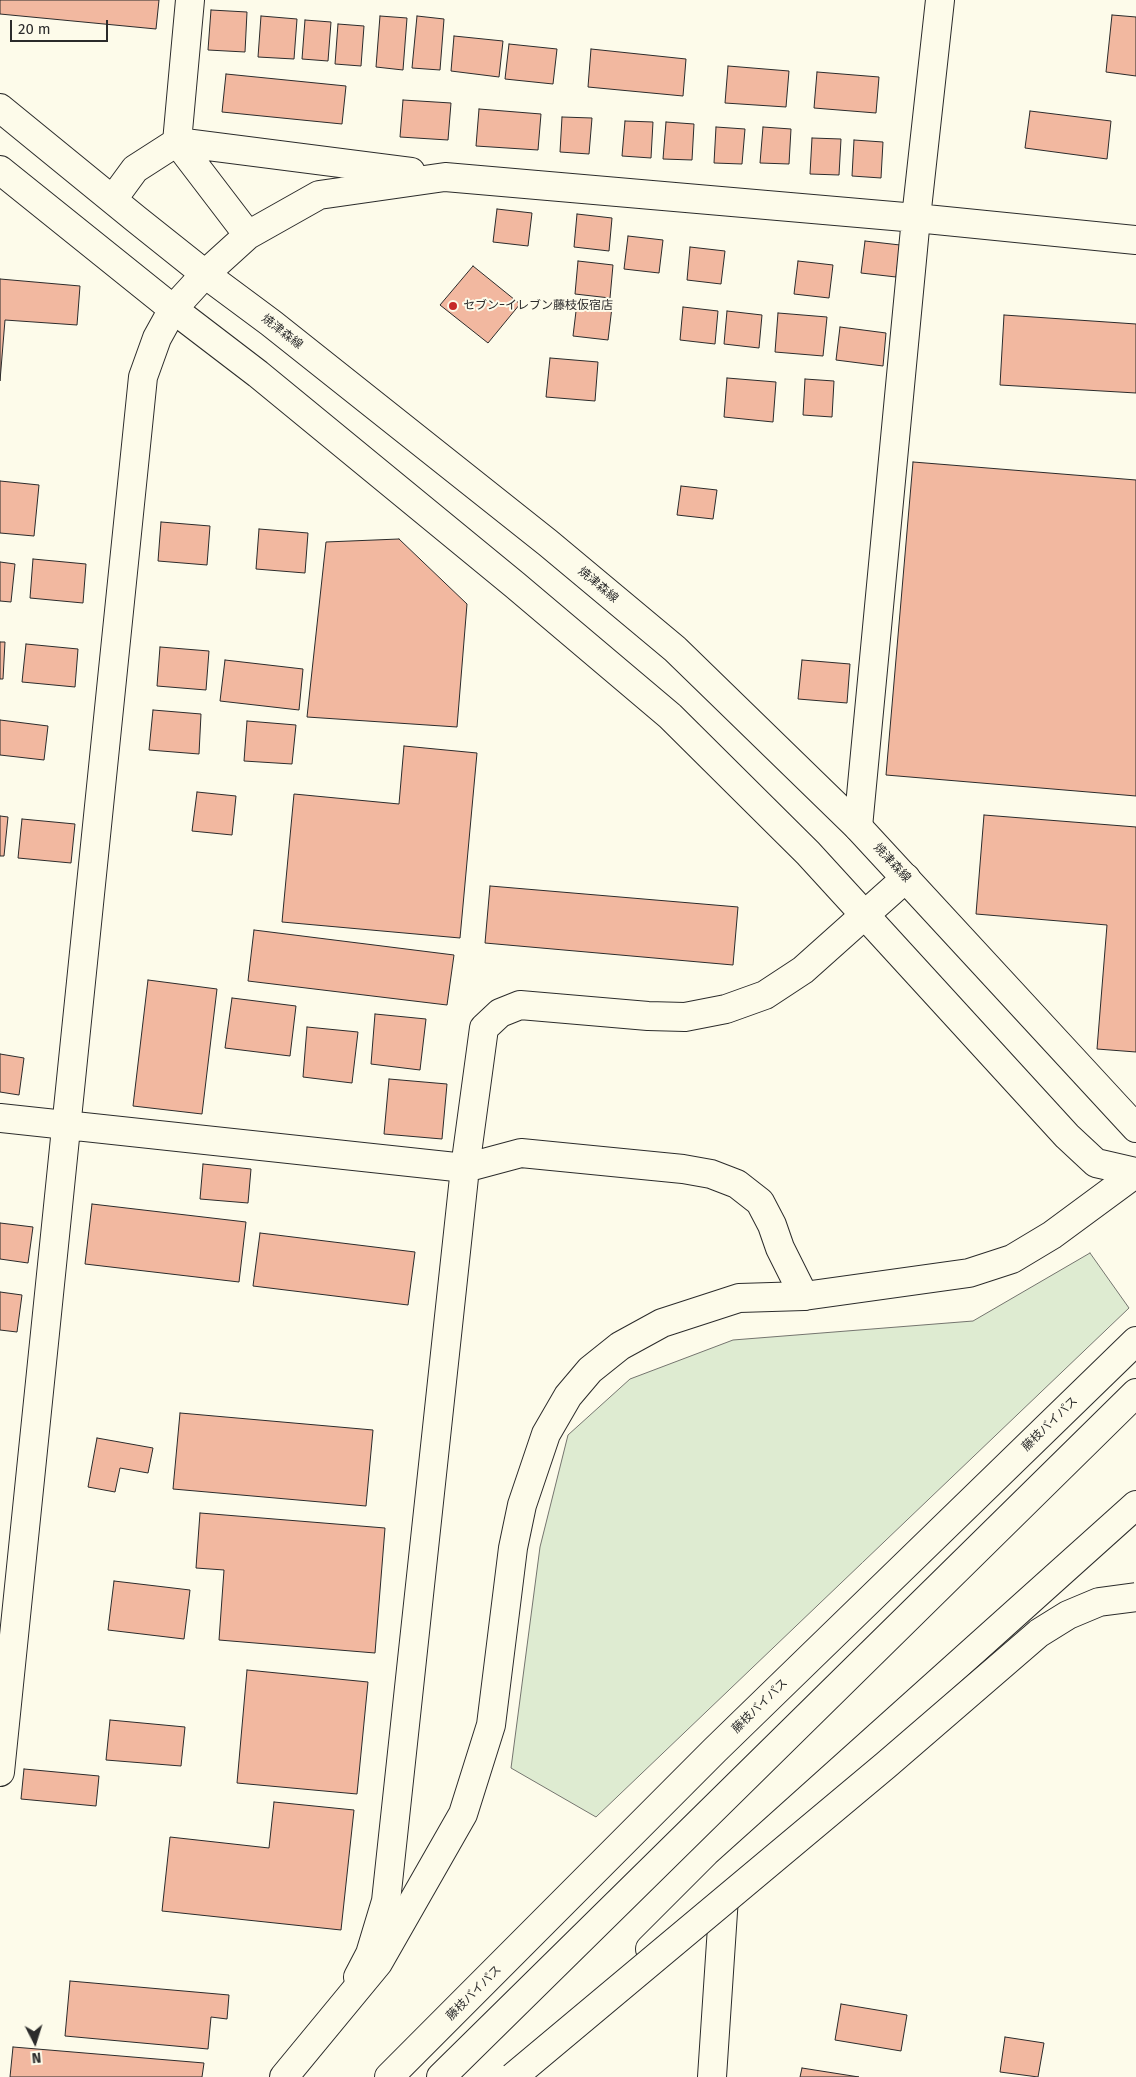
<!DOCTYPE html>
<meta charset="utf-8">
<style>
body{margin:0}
#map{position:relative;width:1136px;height:2077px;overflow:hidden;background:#fdfbea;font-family:"Fira Sans",sans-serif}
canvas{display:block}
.north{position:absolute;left:10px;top:2017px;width:50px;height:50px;-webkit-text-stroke:4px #fdfbea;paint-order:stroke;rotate:175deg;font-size:14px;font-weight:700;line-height:20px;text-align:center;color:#2b2b2b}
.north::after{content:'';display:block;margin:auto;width:18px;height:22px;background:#2b2b2b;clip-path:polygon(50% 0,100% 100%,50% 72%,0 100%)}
.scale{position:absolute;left:10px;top:20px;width:98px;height:22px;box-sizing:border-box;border:2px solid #2b2b2b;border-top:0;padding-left:6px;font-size:15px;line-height:18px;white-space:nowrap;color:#2b2b2b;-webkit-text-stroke:4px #fdfbea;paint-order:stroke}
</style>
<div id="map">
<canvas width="1136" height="2077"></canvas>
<div class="north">N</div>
<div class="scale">20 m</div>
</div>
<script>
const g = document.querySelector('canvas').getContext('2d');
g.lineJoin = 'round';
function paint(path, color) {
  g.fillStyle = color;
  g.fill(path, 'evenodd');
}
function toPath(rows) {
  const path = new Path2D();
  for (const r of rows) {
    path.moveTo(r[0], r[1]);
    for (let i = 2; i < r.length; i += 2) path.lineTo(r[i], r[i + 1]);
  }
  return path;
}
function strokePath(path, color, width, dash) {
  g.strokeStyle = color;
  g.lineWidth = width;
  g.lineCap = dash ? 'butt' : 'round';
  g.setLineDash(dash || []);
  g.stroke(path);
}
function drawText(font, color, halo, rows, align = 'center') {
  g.font = font + ' "Fira Sans","Noto Sans JP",sans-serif';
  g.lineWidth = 4;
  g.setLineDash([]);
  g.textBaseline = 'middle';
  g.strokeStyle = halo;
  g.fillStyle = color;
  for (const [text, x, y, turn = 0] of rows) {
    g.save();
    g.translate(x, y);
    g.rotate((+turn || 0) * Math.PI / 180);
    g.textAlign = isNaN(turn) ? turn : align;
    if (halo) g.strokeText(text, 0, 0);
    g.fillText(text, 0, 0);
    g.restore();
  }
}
const green = toPath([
 [1090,1253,1129,1308,596,1817,511,1768,540,1547,568,1435,630,1379,733,1340,973,1321,1090,1253]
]);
paint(green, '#deebd1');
strokePath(green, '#74746e', 1);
const building = toPath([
 [0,0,159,0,156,29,0,14,0,0],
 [211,10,247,12,245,52,208,50,211,10],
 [1112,15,1136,17,1136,76,1106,72,1112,15],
 [261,16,297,19,294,59,258,57,261,16],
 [380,16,407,18,403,70,376,67,380,16],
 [417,16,444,19,440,70,412,68,417,16],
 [305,20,331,22,328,61,302,59,305,20],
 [338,24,364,26,361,66,335,64,338,24],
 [454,36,503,41,499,77,451,71,454,36],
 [509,44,557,49,553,84,505,79,509,44],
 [591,49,686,59,683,96,588,87,591,49],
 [728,66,789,71,786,107,725,103,728,66],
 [817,72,879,77,876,113,814,108,817,72],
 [226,74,346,86,342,124,222,112,226,74],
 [403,100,451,103,448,140,400,137,403,100],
 [479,109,541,114,538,150,476,146,479,109],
 [1030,111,1111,121,1107,159,1025,148,1030,111],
 [562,117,592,118,589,154,560,152,562,117],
 [625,121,653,122,651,158,622,156,625,121],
 [666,122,694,124,692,160,663,159,666,122],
 [716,127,745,129,742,164,714,163,716,127],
 [763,127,791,129,789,164,760,163,763,127],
 [812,138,841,139,839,175,810,174,812,138],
 [854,140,883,142,881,178,852,176,854,140],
 [497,209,532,213,528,246,493,242,497,209],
 [577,214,612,218,609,251,574,247,577,214],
 [628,236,663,240,659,273,624,269,628,236],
 [865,241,900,245,896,277,861,273,865,241],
 [690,247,725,251,721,284,687,280,690,247],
 [578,261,613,265,610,298,575,294,578,261],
 [798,261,833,265,829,298,794,294,798,261],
 [473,266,520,304,488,343,440,305,473,266],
 [0,279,80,286,77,325,5,320,0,381,0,279],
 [577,303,612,307,608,340,573,336,577,303],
 [683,307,718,311,715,344,680,340,683,307],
 [727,311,762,315,759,348,724,344,727,311],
 [778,313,827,317,823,356,775,352,778,313],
 [1004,315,1136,324,1136,393,1000,385,1004,315],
 [840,327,886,333,883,366,836,360,840,327],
 [550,358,598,362,595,401,546,397,550,358],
 [727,378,776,382,773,422,724,417,727,378],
 [805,379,834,381,832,417,803,415,805,379],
 [913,462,1136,480,1136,796,886,775,913,462],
 [0,481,39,485,34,536,0,533,0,481],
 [681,486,717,490,713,519,677,515,681,486],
 [161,522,210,526,207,565,158,561,161,522],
 [259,529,308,533,305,573,256,569,259,529],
 [399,539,467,604,457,727,307,717,326,542,399,539],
 [33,559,86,564,83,603,30,598,33,559],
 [0,562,15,564,11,602,0,601,0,562],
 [0,642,5,642,3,679,0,679,0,642],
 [26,644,78,649,75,687,22,682,26,644],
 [160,647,209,651,206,690,157,686,160,647],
 [225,660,303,669,299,710,220,701,225,660],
 [802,660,850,664,847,703,798,699,802,660],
 [153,710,201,714,199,754,149,750,153,710],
 [0,720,48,726,44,760,0,755,0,720],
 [247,721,296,725,292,764,244,761,247,721],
 [404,746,477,753,460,938,282,922,294,794,399,804,404,746],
 [197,792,236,796,232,835,192,831,197,792],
 [984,815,1136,827,1136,1052,1097,1049,1107,925,976,914,984,815],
 [0,816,8,817,4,856,0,856,0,816],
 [22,819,75,824,71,863,18,858,22,819],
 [490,886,738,907,733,965,485,943,490,886],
 [254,930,454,955,447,1005,248,981,254,930],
 [148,980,217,989,202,1114,133,1106,148,980],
 [232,998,296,1006,290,1056,225,1048,232,998],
 [375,1014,426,1019,420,1070,371,1064,375,1014],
 [307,1027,358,1032,352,1083,303,1077,307,1027],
 [0,1054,24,1058,19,1095,0,1092,0,1054],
 [389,1079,447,1084,442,1139,384,1134,389,1079],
 [203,1164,251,1169,248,1203,200,1199,203,1164],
 [92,1204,246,1222,239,1282,85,1264,92,1204],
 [0,1223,33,1227,28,1263,0,1259,0,1223],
 [260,1233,415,1252,408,1305,253,1286,260,1233],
 [0,1292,22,1295,17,1332,0,1330,0,1292],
 [180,1413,373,1430,366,1506,173,1489,180,1413],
 [97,1438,153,1448,148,1473,120,1468,115,1492,88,1487,97,1438],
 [200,1513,385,1528,375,1653,219,1640,224,1570,196,1568,200,1513],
 [114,1581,190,1590,184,1639,108,1630,114,1581],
 [247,1670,368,1682,357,1794,237,1783,247,1670],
 [110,1720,185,1727,181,1766,106,1760,110,1720],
 [24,1769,99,1776,96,1806,21,1799,24,1769],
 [274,1802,354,1810,341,1930,162,1911,170,1837,269,1848,274,1802],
 [70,1981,229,1995,227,2019,211,2017,208,2049,65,2036,70,1981],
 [841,2004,907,2015,901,2051,835,2040,841,2004],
 [1005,2037,1044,2043,1038,2077,1000,2072,1005,2037],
 [13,2047,204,2063,202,2077,10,2077,13,2047],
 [802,2068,859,2077,800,2077,802,2068]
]);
paint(building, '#f2b8a0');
strokePath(building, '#2b2b2b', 1);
const street = toPath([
 [190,0,177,142,248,235],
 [113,199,135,169,177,142,411,172],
 [858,827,916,218,940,0],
 [0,1118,465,1168,521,1153,683,1169,711,1174,737,1184,760,1202,772,1225,780,1248,804,1296],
 [0,1772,143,377,157,338,173,309,205,274,248,235,319,195,445,177,916,218,1136,240],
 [650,1949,726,1873,1136,1505],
 [358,1977,370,1954,386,1901,465,1168,484,1028,500,1013,520,1005,648,1016,685,1017,726,1009,765,995,803,970,906,878],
 [712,2077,725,1882]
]);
const primary = toPath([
 [0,108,136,219,205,274,271,323,548,543,675,649,858,827,1136,1128],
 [0,170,173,309,258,374,515,585,670,716,808,853,1067,1136,1096,1163,1136,1172]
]);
const highway = toPath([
 [284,2077,378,1963,463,1814,491,1725,513,1548,522,1505,546,1434,568,1396,590,1370,620,1346,662,1323,739,1298,804,1296,969,1273,1012,1259,1052,1235,1136,1173],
 [389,2077,715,1750,1136,1341],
 [441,2077,1136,1393]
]);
strokePath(street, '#2b2b2b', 30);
strokePath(primary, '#2b2b2b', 30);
strokePath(highway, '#2b2b2b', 30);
strokePath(street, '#fdfbea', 28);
strokePath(primary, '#fdfbea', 28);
strokePath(highway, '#fdfbea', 28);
const highwayBridge = toPath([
 [513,2077,886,1765,1039,1633,1068,1615,1099,1602,1136,1597]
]);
strokePath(highwayBridge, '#2b2b2b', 30, []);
strokePath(highwayBridge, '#fdfbea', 28);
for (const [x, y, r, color] of [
 [453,306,5,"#c62828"]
]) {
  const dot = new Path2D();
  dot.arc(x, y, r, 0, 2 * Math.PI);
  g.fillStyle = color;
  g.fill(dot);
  strokePath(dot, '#fdfbea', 2);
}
drawText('12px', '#2b2b2b', '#fdfbea', [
 ["セブン−イレブン藤枝仮宿店",463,306]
], 'left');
drawText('12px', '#2b2b2b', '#fdfbea', [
 ["焼津森線",282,332,38],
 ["焼津森線",598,585,40],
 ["焼津森線",892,863,47],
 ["藤枝バイパス",1050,1424,-44],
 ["藤枝バイパス",760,1706,-44],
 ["藤枝バイパス",474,1993,-45]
]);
</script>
